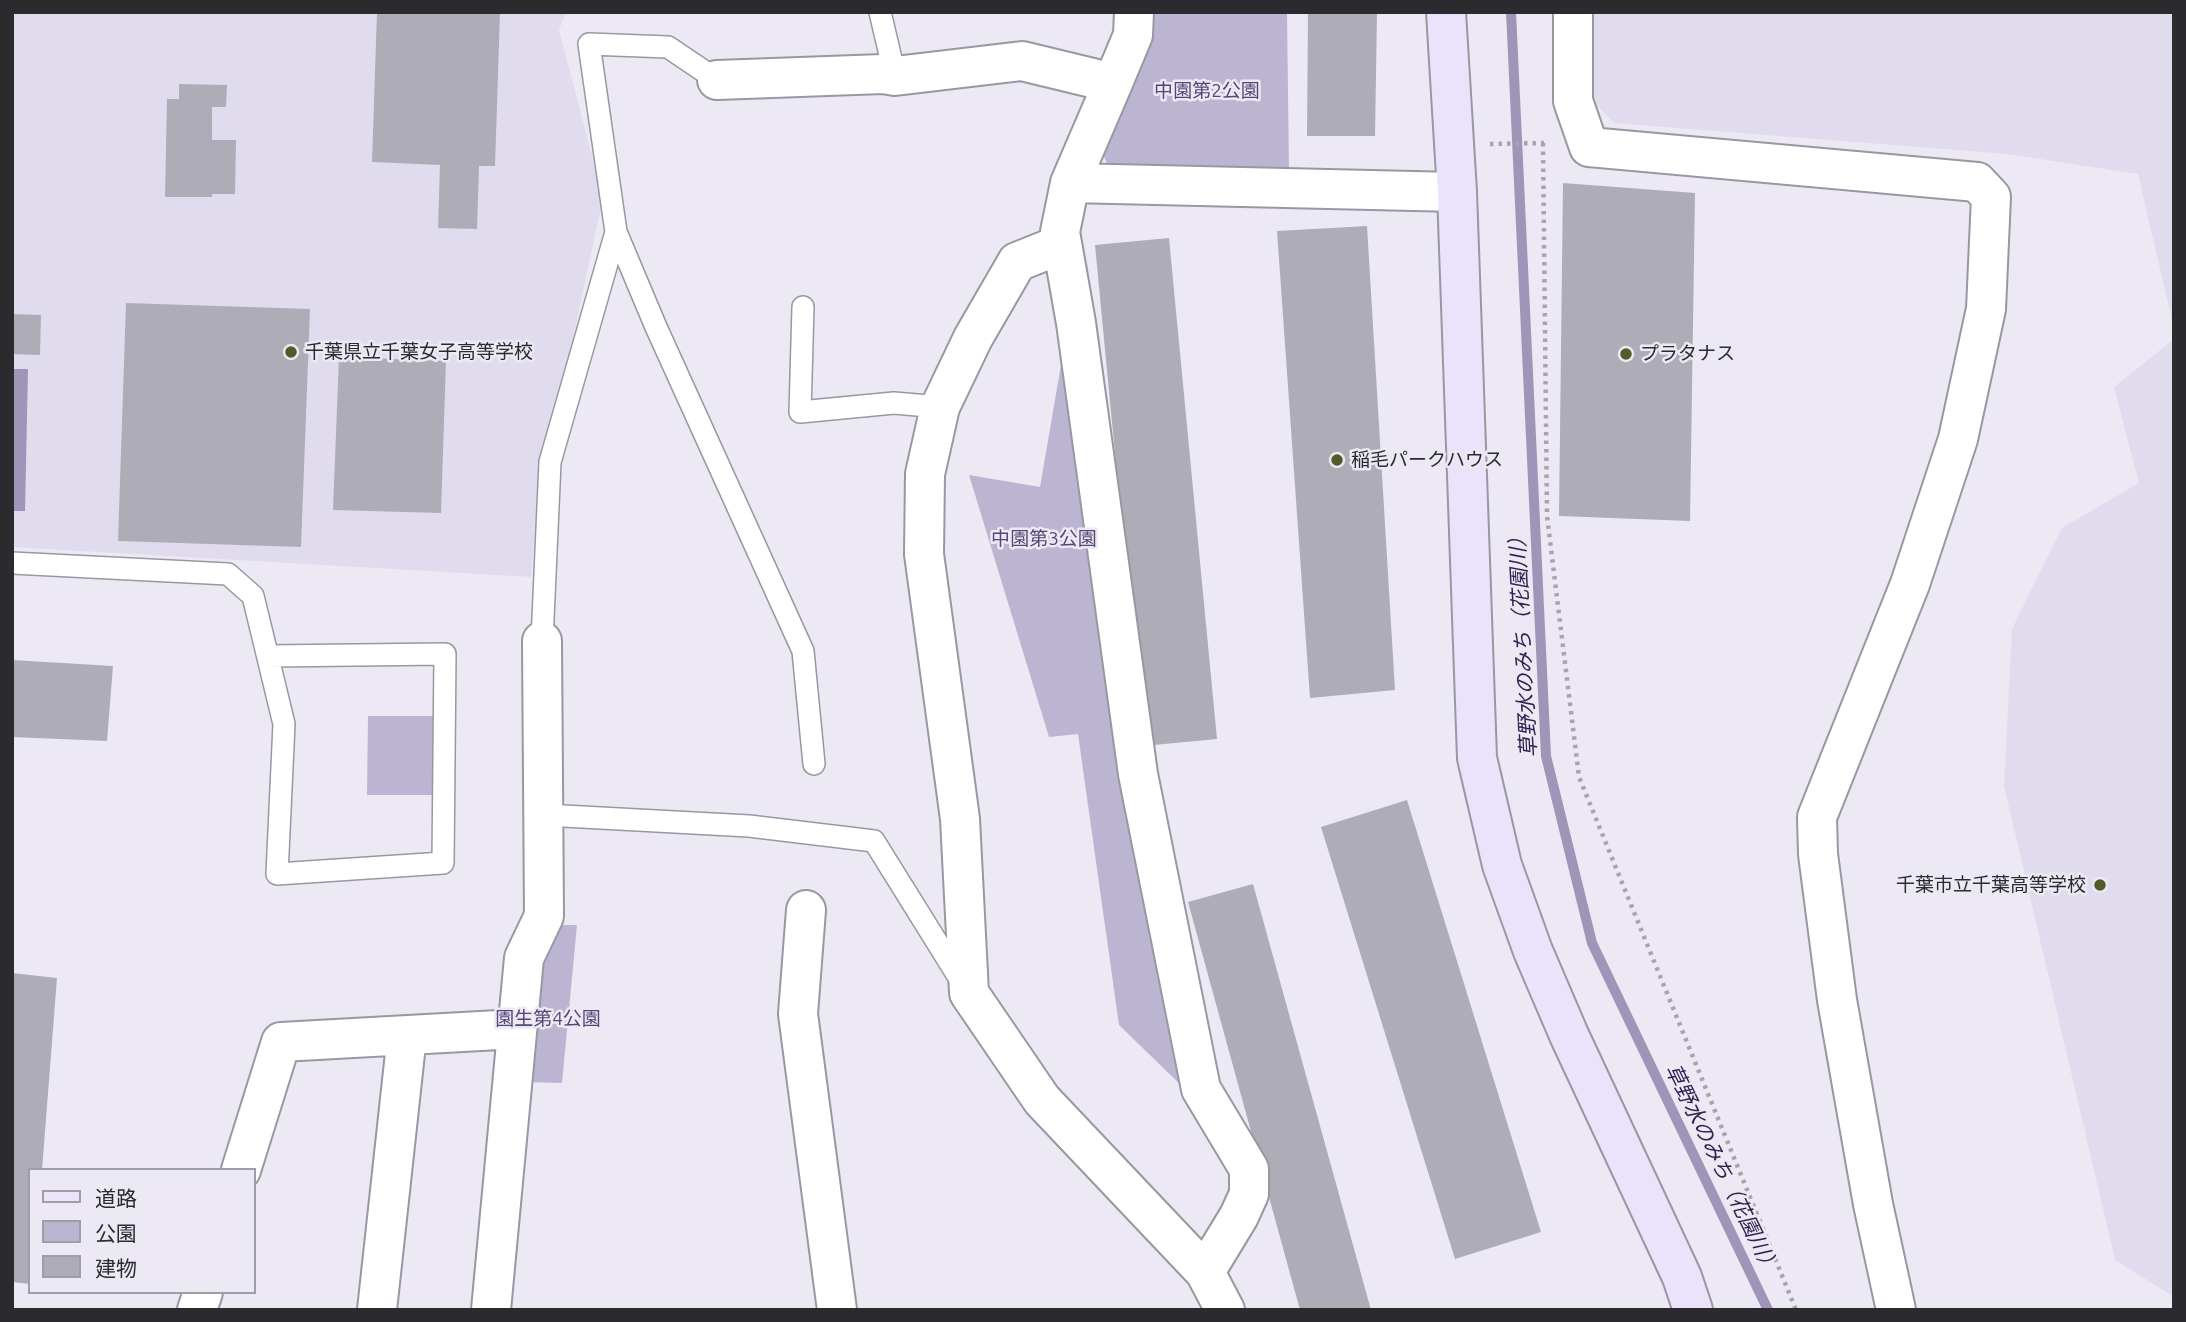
<!DOCTYPE html>
<meta charset="utf-8">
<style>
body{margin:0}
#map{position:relative;width:2186px;height:1322px;overflow:hidden;background:#ece9f4;font-family:Ubuntu,"Noto Sans JP",sans-serif}
canvas{display:block}
.frame{position:absolute;inset:0;border:14px solid #2b2a2e;pointer-events:none}
.legend{position:absolute;left:28px;top:1168px;width:228px;height:126px;box-sizing:border-box;background:#ece9f4;border:2px solid #9f9da5;margin:0;padding:9px 12px;list-style:none;font-size:21px;color:#2b2a2e}
.legend li{display:flex;align-items:center;gap:14px;height:35px}
.legend b{width:35px;border:2px solid #9f9da5}
</style>
<div id="map">
<canvas width="2186" height="1322"></canvas>
<div class="frame"></div>
<ul class="legend">
<li><b style="height:9px;background:#ebe3fc"></b>道路</li>
<li><b style="height:19px;background:#bcb5d1"></b>公園</li>
<li><b style="height:19px;background:#aeacb6"></b>建物</li>
</ul>
</div>
<script>
const g = document.querySelector('canvas').getContext('2d');
g.lineJoin = 'round';
function paint(path, color) {
  g.fillStyle = color;
  g.fill(path, 'evenodd');
}
function toPath(rows) {
  const path = new Path2D();
  for (const r of rows) {
    path.moveTo(r[0], r[1]);
    for (let i = 2; i < r.length; i += 2) path.lineTo(r[i], r[i + 1]);
  }
  return path;
}
function strokePath(path, color, width, dash) {
  g.strokeStyle = color;
  g.lineWidth = width;
  g.lineCap = dash ? 'butt' : 'round';
  g.setLineDash(dash || []);
  g.stroke(path);
}
function drawText(font, color, halo, rows, align = 'center') {
  g.font = font + ' Ubuntu,"Noto Sans JP",sans-serif';
  g.lineWidth = 5;
  g.setLineDash([]);
  g.textBaseline = 'middle';
  g.strokeStyle = halo;
  g.fillStyle = color;
  for (const [text, x, y, turn = 0] of rows) {
    g.save();
    g.translate(x, y);
    g.rotate((+turn || 0) * Math.PI / 180);
    g.textAlign = isNaN(turn) ? turn : align;
    if (halo) g.strokeText(text, 0, 0);
    g.fillText(text, 0, 0);
    g.restore();
  }
}
paint(toPath([
 [12,12,566,12,559,30,603,198,537,507,531,577,12,547],
 [1593,12,2174,12,2174,329,2138,174,2007,154,1614,123,1593,101],
 [2174,339,2174,1297,2115,1260,2004,786,2012,629,2062,528,2139,483,2114,387]
]), '#e0dced');
paint(toPath([
 [1147,12,1287,12,1289,172,1111,171,1101,151],
 [1065,342,1186,1090,1119,1025,1078,734,1049,737,969,475,1040,487],
 [368,716,436,716,436,795,367,795],
 [549,925,577,925,562,1083,522,1082]
]), '#bcb5d1');
paint(toPath([
 [12,369,28,369,25,511,12,511]
]), '#9e95b8');
strokePath(toPath([
 [1511,12,1546,756,1592,943,1768,1310]
]), '#9e95b8', 10);
paint(toPath([
 [377,12,500,12,495,166,479,166,477,229,438,228,440,165,372,162],
 [1308,12,1377,12,1375,136,1307,136],
 [179,84,227,85,226,107,212,107,212,140,236,140,235,194,212,194,212,197,165,197,167,99,179,99],
 [1563,183,1695,193,1690,521,1559,516],
 [1367,226,1395,690,1310,698,1277,231],
 [1169,238,1217,739,1143,746,1095,245],
 [126,303,310,309,301,547,118,541],
 [12,314,41,315,40,355,12,354],
 [339,357,446,361,441,513,333,510],
 [12,660,113,666,107,741,12,737],
 [1407,800,1541,1232,1455,1259,1321,827],
 [1253,884,1371,1310,1300,1310,1188,902],
 [12,973,57,978,42,1170,30,1170,30,1284,12,1282]
]), '#aeacb6');
const lane = toPath([
 [880,12,895,76],
 [717,80,668,47,589,44,616,232,656,327,803,651,814,764],
 [803,307,800,412,894,403,940,407],
 [12,563,228,574,253,596,284,724,277,874,443,863,445,654,268,656],
 [542,641,550,462,616,232],
 [545,815,749,826,874,841,963,984]
]);
const street = toPath([
 [1573,12,1573,101,1589,147,1977,182,1991,197,1986,309,1958,439,1910,584,1817,817,1818,854,1837,1000,1873,1204,1896,1310],
 [717,80,883,74,895,76,1022,61,1113,83,1070,183,1060,232,1076,323,1138,774,1201,1089,1249,1169,1249,1194,1239,1216,1205,1272,1225,1310],
 [1113,83,1133,35,1134,12],
 [1070,183,1457,192],
 [1062,244,1017,262,973,338,940,407,925,474,924,554,960,819,969,993,1042,1100,1205,1272],
 [806,910,798,1014,837,1310],
 [241,1170,281,1042,517,1029],
 [197,1310,203,1292],
 [377,1310,407,1035],
 [491,1310,524,958,544,916,542,641]
]);
const secondary = toPath([
 [1446,12,1457,192,1477,758,1502,865,1533,951,1569,1035,1682,1277,1693,1310]
]);
strokePath(lane, '#9997a1', 24);
strokePath(street, '#9997a1', 42);
strokePath(secondary, '#9997a1', 42);
strokePath(toPath([
 [1543,143,1547,516,1579,777,1796,1310],
 [1490,144,1544,143]
]), '#a7a4ad', 4.5, [3.5, 5]);
strokePath(lane, '#fff', 21);
strokePath(street, '#fff', 38);
strokePath(secondary, '#ebe3fc', 38);
for (const [x, y, r, color] of [
 [291,352,7,"#535b2a"],
 [1626,354,7,"#535b2a"],
 [1337,460,7,"#535b2a"],
 [2100,885,7,"#535b2a"]
]) {
  const dot = new Path2D();
  dot.arc(x, y, r, 0, 2 * Math.PI);
  g.fillStyle = color;
  g.fill(dot);
  strokePath(dot, '#ece9f4', 2.5);
}
drawText('19px', '#564678', '#ece9f4', [
 ["中園第2公園",1207,91],
 ["中園第3公園",1044,539],
 ["園生第4公園",548,1019]
]);
drawText('19px', '#2b2a2e', '#ece9f4', [
 ["千葉県立千葉女子高等学校",305,352],
 ["プラタナス",1640,354],
 ["稲毛パークハウス",1351,460],
 ["千葉市立千葉高等学校",2086,885,"right"]
], 'left');
drawText('italic 21px', '#322150', '#ece9f4', [
 ["草野水のみち（花園川）",1523,642,-93],
 ["草野水のみち（花園川）",1722,1169,64]
]);
</script>
